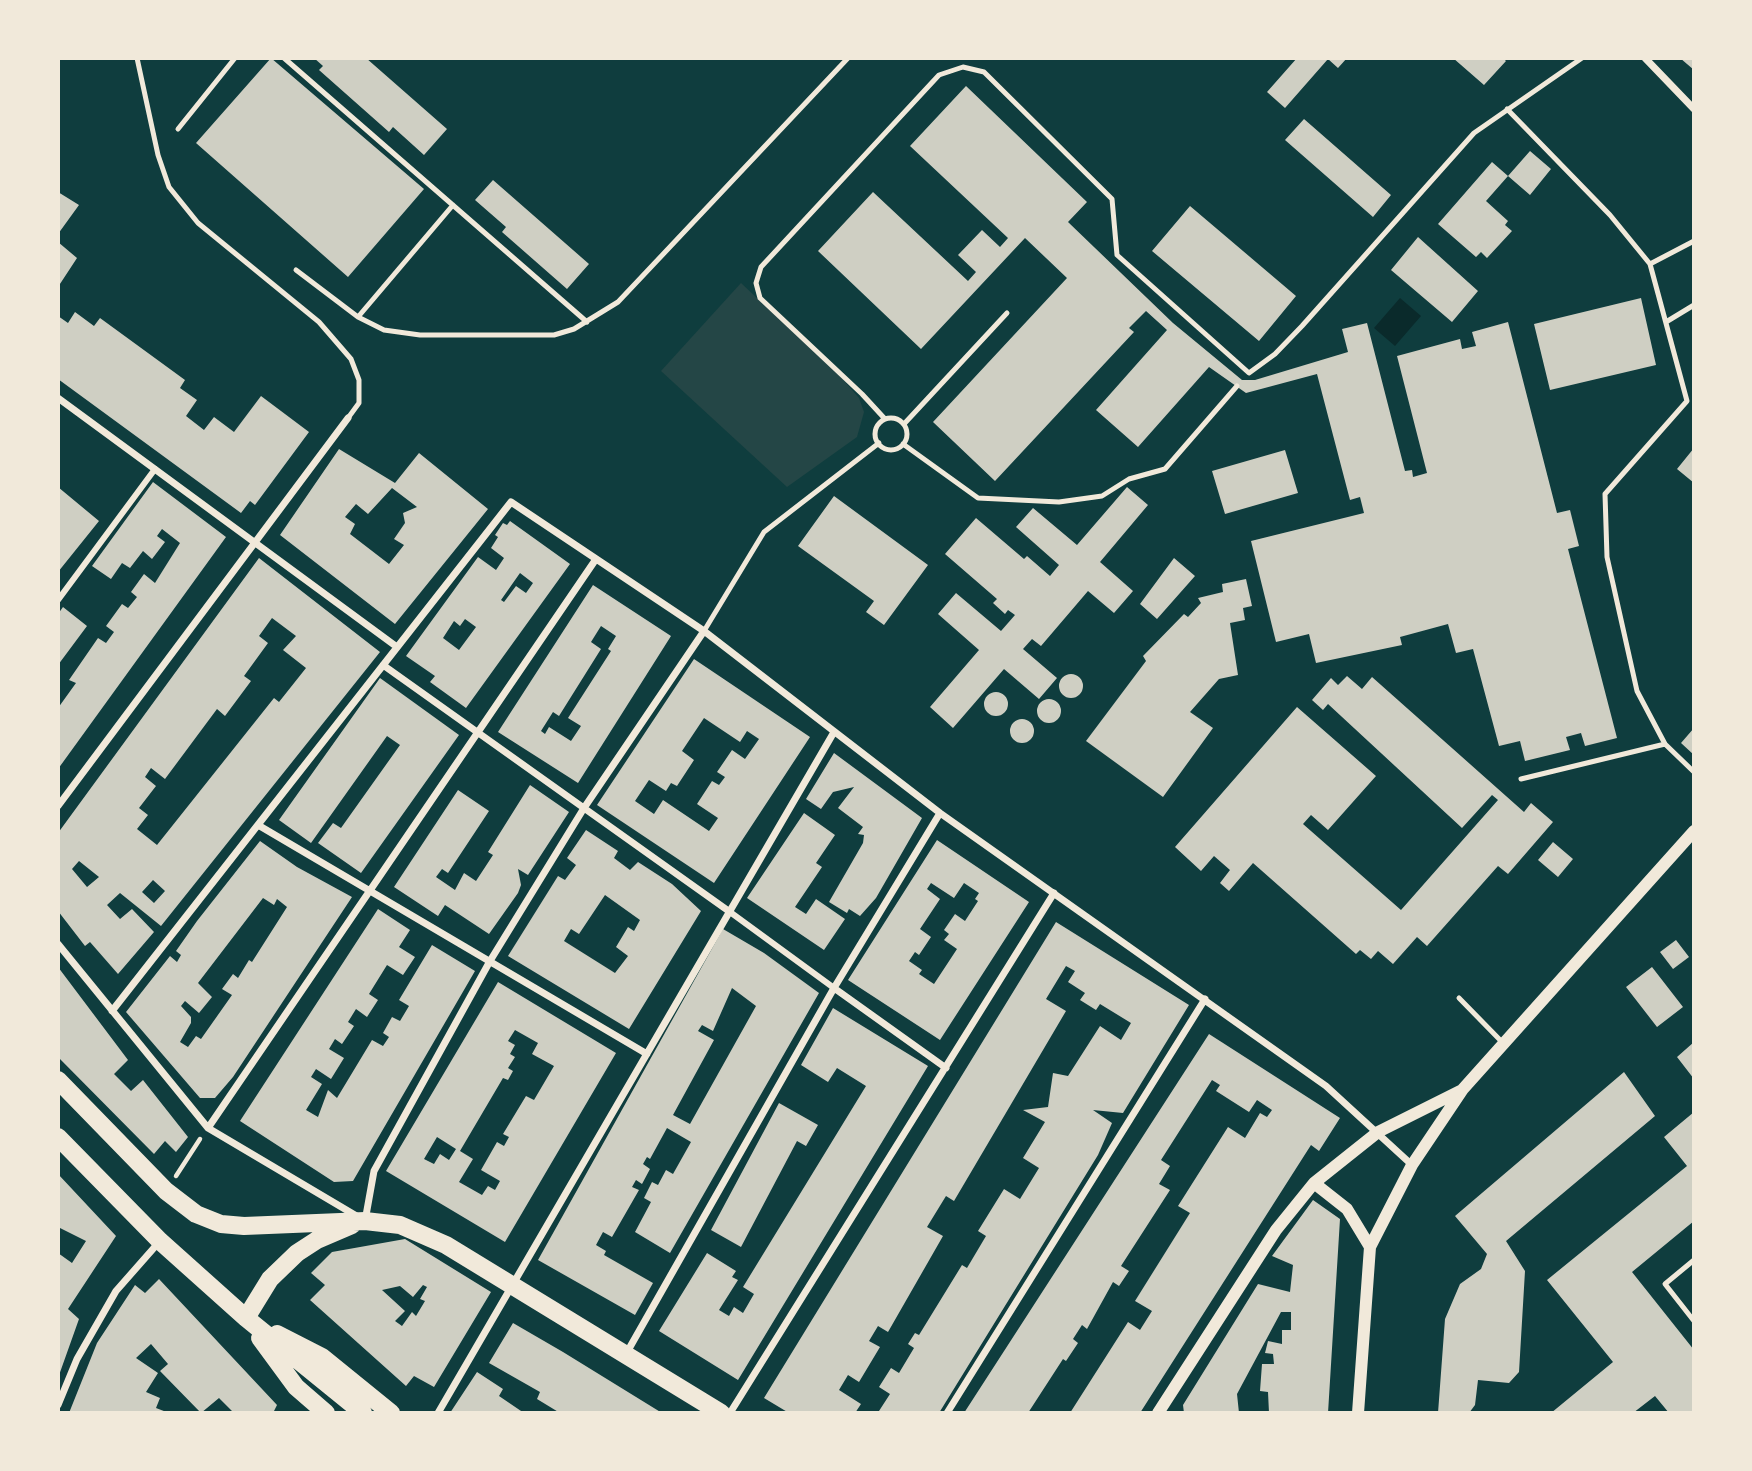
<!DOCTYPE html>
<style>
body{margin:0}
#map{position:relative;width:1752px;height:1471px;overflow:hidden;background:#0f3d3e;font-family:"Source Sans 3",sans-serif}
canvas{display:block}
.frame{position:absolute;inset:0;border:60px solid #f1e9da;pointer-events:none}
</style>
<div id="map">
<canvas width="1752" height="1471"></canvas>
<div class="frame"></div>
</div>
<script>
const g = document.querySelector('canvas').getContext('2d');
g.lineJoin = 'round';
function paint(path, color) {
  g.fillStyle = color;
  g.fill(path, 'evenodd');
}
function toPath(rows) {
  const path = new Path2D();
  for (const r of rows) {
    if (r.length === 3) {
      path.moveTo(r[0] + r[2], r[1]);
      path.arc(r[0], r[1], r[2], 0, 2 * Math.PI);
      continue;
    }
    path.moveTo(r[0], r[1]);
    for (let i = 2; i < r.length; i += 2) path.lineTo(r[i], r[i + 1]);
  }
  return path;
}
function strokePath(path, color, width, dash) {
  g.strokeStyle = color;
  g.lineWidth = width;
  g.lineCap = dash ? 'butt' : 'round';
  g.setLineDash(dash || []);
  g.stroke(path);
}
paint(toPath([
 [741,283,840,376,859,398,864,412,857,437,787,487,661,371]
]), '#244646');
paint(toPath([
 [1400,298,1421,316,1395,346,1374,328]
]), '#0a2a2b');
paint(toPath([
 [271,58,424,189,348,277,196,143],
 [314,58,366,58,447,129,424,155,393,127,389,132,319,70,323,66],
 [1297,58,1347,58,1338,68,1328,59,1285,108,1267,92],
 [1453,58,1503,58,1506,61,1484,85],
 [1680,58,1694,58,1694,70],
 [966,86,1087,202,1068,222,1173,323,1242,380,1255,380,1348,352,1342,329,1367,323,1405,471,1412,470,1413,477,1427,473,1397,356,1460,339,1462,349,1476,346,1472,332,1508,322,1557,513,1570,510,1579,546,1568,549,1617,738,1585,746,1581,733,1566,737,1570,750,1525,761,1520,741,1499,746,1473,649,1456,653,1448,624,1400,637,1402,645,1316,663,1309,634,1276,642,1251,541,1364,513,1360,497,1350,500,1317,374,1246,393,1209,367,1138,447,1096,410,1167,330,1146,311,1129,328,1134,332,995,481,933,422,1067,278,1025,238,921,349,818,251,873,192,968,281,976,272,958,255,982,230,1000,247,1008,238,910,146],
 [1304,119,1391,195,1373,217,1285,140],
 [1530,151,1551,169,1530,195,1508,176],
 [1492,162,1508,176,1486,201,1508,221,1505,225,1512,231,1487,258,1481,252,1476,257,1438,224],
 [493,180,589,264,567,289,502,232,506,227,475,200],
 [58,192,79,205,58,234],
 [1190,206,1296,296,1259,341,1152,251],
 [1418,237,1478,291,1452,322,1391,270],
 [58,242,77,258,58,287],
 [1641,298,1656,365,1550,390,1534,324],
 [75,312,94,326,100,318,185,380,180,388,197,400,186,416,204,430,214,417,234,432,261,396,309,432,255,505,250,501,241,513,58,379,58,316,68,323],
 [1694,448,1694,483,1677,469],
 [339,449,395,483,419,453,488,509,395,624,280,535],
 [392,488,417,507,403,513,405,523,394,539,404,545,389,564,350,534,355,524,345,517,356,504,368,514],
 [1285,450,1298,493,1225,514,1212,471],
 [153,482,226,537,58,769,58,708,76,683,69,680,98,638,106,643,114,632,106,626,122,604,128,608,137,597,131,592,144,574,155,583,180,543,162,529,157,536,165,542,152,559,143,551,130,568,122,563,111,579,92,566],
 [58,487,99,521,58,572],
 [1127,487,1148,505,1100,562,1133,591,1114,613,1088,591,1041,646,1032,639,1023,649,1057,678,1039,699,1004,669,953,728,930,707,979,650,938,614,956,593,1001,631,1015,615,1008,610,1005,614,993,603,997,599,945,554,976,518,1024,559,1027,556,1050,576,1059,565,1016,527,1033,508,1077,545],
 [834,496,928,565,884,625,866,612,874,601,798,546],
 [510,521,570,564,466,708,430,682,435,676,406,656,478,557,496,570,504,558,491,548,498,537,495,535,503,523,507,525],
 [520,573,533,583,526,593,516,586,504,602,501,600],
 [465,619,476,627,459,650,443,638,454,621,460,626],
 [259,558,380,652,161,926,120,893,107,905,120,919,132,909,154,932,118,974,90,942,85,946,58,911,58,833],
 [272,618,296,636,283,650,306,668,279,702,274,698,157,845,137,829,148,815,139,808,156,786,145,777,151,768,165,779,217,709,225,716,251,681,244,676,268,643,259,636],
 [79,861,99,877,87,887,72,869],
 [153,880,165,891,154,903,142,892],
 [1174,558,1195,576,1157,619,1140,604],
 [1246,579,1252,606,1243,608,1245,620,1230,623,1238,675,1219,679,1190,712,1213,728,1163,797,1086,741,1146,661,1143,656,1184,614,1188,617,1201,603,1198,598,1223,592,1222,584],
 [593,585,671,636,578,783,498,732],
 [601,626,616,636,608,649,611,651,568,718,581,726,571,741,549,727,545,734,541,731,553,712,559,716,601,649,591,642],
 [63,607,87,626,58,665,58,614],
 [694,659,810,737,714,883,597,805],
 [704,718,740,742,747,731,759,739,745,759,732,750,717,772,725,777,719,785,712,781,697,804,718,818,709,831,663,800,654,814,635,801,649,780,666,791,671,783,677,786,694,760,682,751],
 [1071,686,12],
 [1347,676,1362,689,1372,677,1524,812,1531,803,1553,822,1508,874,1498,866,1427,946,1417,937,1393,964,1378,951,1371,959,1360,950,1356,954,1253,863,1229,891,1220,883,1230,870,1214,856,1201,871,1175,847,1297,707,1376,776,1328,830,1311,815,1303,824,1401,910,1498,800,1492,795,1462,828,1328,704,1323,710,1312,700,1331,678,1338,685],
 [380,678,459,735,361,873,318,843,333,823,341,828,400,745,387,736,311,843,279,820],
 [996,704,12],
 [1049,711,12],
 [1022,731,12],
 [1694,728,1694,755,1681,743],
 [834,753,922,818,876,898,860,916,849,909,847,913,829,902,863,843,864,835,858,834,863,827,838,808,854,787,833,792,821,809,806,799],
 [530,785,569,812,528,875,518,869,521,885,518,893,489,934,445,905,438,916,394,887,458,790,489,811,448,873,442,869,436,877,455,890,464,873,476,881,493,855,488,852],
 [804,813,835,835,816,863,822,867,795,907,806,914,816,899,845,919,824,950,747,898],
 [586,830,618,851,614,858,630,870,638,862,672,884,701,911,629,1029,508,956,558,876,565,880,576,865,567,858],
 [605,895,640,920,634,931,628,927,616,947,628,956,615,973,564,941,571,929,579,934],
 [937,840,1029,902,940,1040,848,980],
 [931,883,954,898,964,883,979,893,975,899,978,901,965,921,955,914,944,930,949,934,944,940,957,949,934,984,919,974,922,970,909,961,915,952,919,955,931,937,920,929,940,899,927,889],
 [260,841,297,867,352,897,233,1077,215,1098,200,1098,126,1012,170,956,177,962,181,955,176,951,197,921],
 [263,898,274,905,277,899,287,907,252,962,249,960,238,978,233,974,222,989,232,995,201,1039,196,1036,188,1047,180,1042,191,1023,191,1017,181,1006,185,1001,199,1013,212,997,198,983],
 [1553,842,1573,859,1558,877,1538,860],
 [378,909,410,930,399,947,415,957,403,975,387,965,369,994,378,1000,367,1017,356,1009,348,1022,354,1026,342,1044,335,1039,329,1049,344,1058,331,1079,316,1069,311,1077,322,1084,306,1110,318,1117,328,1090,337,1098,372,1040,383,1046,389,1037,383,1033,392,1017,400,1021,409,1006,399,1000,432,945,475,971,353,1181,334,1182,240,1121],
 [1056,922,1189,1005,1123,1113,1093,1110,1112,1123,1098,1155,939,1413,882,1413,879,1411,890,1394,879,1387,891,1368,899,1373,914,1348,908,1344,915,1333,919,1335,962,1265,967,1268,986,1236,978,1231,1004,1189,1020,1199,1039,1168,1023,1158,1045,1122,1023,1110,1048,1107,1053,1073,1068,1076,1100,1026,1121,1040,1131,1023,1100,1004,1096,1010,1080,1000,1085,993,1068,982,1075,971,1066,966,1046,999,1066,1011,954,1201,946,1196,927,1227,943,1236,888,1332,878,1326,869,1341,880,1347,859,1382,848,1375,839,1390,861,1404,855,1413,789,1413,764,1398],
 [723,929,764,953,819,993,670,1253,635,1232,651,1202,644,1198,652,1182,658,1185,666,1170,673,1174,691,1142,667,1128,650,1159,647,1157,643,1164,650,1169,642,1184,636,1180,632,1187,639,1190,612,1237,603,1232,596,1245,606,1251,604,1255,653,1283,635,1315,538,1260],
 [732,988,756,1006,690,1124,673,1115,714,1040,698,1031,702,1025,713,1031],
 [1676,940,1689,957,1673,969,1660,952],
 [58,967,128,1060,114,1074,131,1091,143,1080,188,1137,176,1152,165,1141,154,1154,58,1057],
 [1652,967,1683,1007,1657,1027,1626,987],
 [498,982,616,1053,505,1242,386,1171],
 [515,1030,538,1043,532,1054,554,1066,534,1100,526,1096,503,1134,509,1137,504,1146,497,1142,481,1170,500,1181,495,1190,488,1186,482,1195,459,1182,473,1159,460,1151,503,1078,508,1080,513,1071,508,1068,515,1057,510,1054,515,1045,508,1041],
 [437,1137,456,1149,449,1160,440,1154,434,1164,424,1159],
 [833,1008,928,1066,738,1380,659,1331,707,1253,736,1271,732,1277,738,1280,719,1310,729,1316,734,1307,743,1313,754,1294,743,1287,866,1086,837,1068,828,1082,801,1065],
 [1209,1034,1340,1118,1319,1151,1311,1145,1140,1413,1070,1413,1128,1322,1140,1330,1152,1311,1135,1301,1190,1213,1178,1206,1228,1127,1245,1138,1260,1113,1267,1117,1272,1110,1257,1100,1249,1112,1216,1091,1220,1085,1212,1080,1161,1160,1170,1166,1159,1184,1170,1190,1121,1266,1129,1271,1119,1286,1113,1282,1087,1329,1082,1325,1073,1339,1078,1343,1066,1361,1063,1359,1028,1413,964,1413],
 [1694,1042,1694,1079,1677,1057],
 [1624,1072,1655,1116,1506,1241,1525,1271,1519,1372,1509,1383,1478,1380,1475,1405,1469,1413,1438,1413,1445,1319,1460,1284,1481,1269,1487,1254,1455,1216],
 [779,1103,818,1125,806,1146,797,1141,741,1247,711,1230],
 [1694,1112,1694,1221,1632,1272,1694,1350,1694,1413,1669,1413,1655,1396,1633,1413,1551,1413,1613,1362,1547,1280,1687,1166,1664,1137],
 [58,1174,116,1236,68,1309,79,1319,58,1378,58,1253,72,1263,86,1241,58,1227],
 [1313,1200,1340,1219,1328,1413,1269,1413,1268,1392,1260,1391,1262,1364,1274,1364,1273,1354,1265,1353,1268,1341,1282,1344,1282,1330,1291,1330,1291,1312,1281,1312,1237,1394,1239,1413,1184,1413,1183,1405,1258,1284,1290,1292,1293,1265,1272,1256],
 [405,1239,491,1292,434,1387,414,1376,406,1386,310,1300,325,1285,311,1273,332,1252],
 [423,1285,427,1287,420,1299,425,1301,416,1316,412,1312,402,1326,395,1321,405,1311,382,1290,400,1286,413,1297],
 [159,1279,277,1405,273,1413,234,1413,219,1398,201,1413,160,1371,168,1364,151,1344,136,1358,158,1373,146,1392,160,1398,156,1408,169,1413,69,1413,97,1343,135,1285,145,1293],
 [513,1323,563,1352,662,1413,560,1413,537,1399,540,1392,489,1363],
 [477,1372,503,1389,499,1396,524,1413,450,1413]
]), '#cfcfc3');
strokePath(toPath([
 [176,1176,200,1139]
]), '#f1e9da', 4.5);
strokePath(toPath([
 [137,58,158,155,169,187,198,223,319,322,351,359,359,380,359,403,348,418],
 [284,58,587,322],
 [1507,109,1610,215,1650,264,1687,401,1605,494,1607,557,1637,691,1665,744,1694,772],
 [178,129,235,58],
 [1650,264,1694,241],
 [296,270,358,317,384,330,420,335,554,335,574,329,618,302,848,58],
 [358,317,453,205],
 [1666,322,1694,305],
 [891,434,16],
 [885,419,862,394,760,298,756,283,761,267,939,75,963,67,984,72,1112,199,1117,255,1249,373,1275,354,1302,326,1474,133,1582,58],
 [904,424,1007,313],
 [903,444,978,498,1059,502,1102,496,1129,479,1165,469,1237,386],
 [704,631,764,532,879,443],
 [1521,779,1665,744],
 [1459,998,1503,1043],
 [1694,1260,1665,1284,1694,1321]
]), '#f1e9da', 5);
strokePath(toPath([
 [58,600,155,469],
 [730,912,834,988]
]), '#f1e9da', 6);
strokePath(toPath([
 [1645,58,1694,109],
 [58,398,397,647],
 [383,665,730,912],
 [58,806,348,418],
 [258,825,647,1054],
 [58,944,208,1128,365,1221,374,1171,490,961,584,808,704,631],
 [834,988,946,1068],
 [112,1011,511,502,704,631,940,813,1326,1086,1412,1165],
 [208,1128,596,559],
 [626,1354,834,988,940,813],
 [58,1405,77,1359,116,1291,160,1241],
 [438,1413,834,732],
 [730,1413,1054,893],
 [947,1413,1205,999]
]), '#f1e9da', 7);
strokePath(toPath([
 [1314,1183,1347,1209,1370,1247],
 [1158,1413,1276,1230,1314,1183,1378,1132,1460,1091],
 [1358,1413,1370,1247,1412,1165,1463,1089,1694,831]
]), '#f1e9da', 12);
strokePath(toPath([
 [58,1080,166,1191,196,1214,221,1224,244,1226,365,1221,400,1225,446,1245,721,1413],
 [58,1137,160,1241,246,1318,363,1413],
 [246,1318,270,1279,297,1253,317,1240,352,1225],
 [277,1334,322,1357,391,1413],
 [260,1338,296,1387,326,1413]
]), '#f1e9da', 18);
</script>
